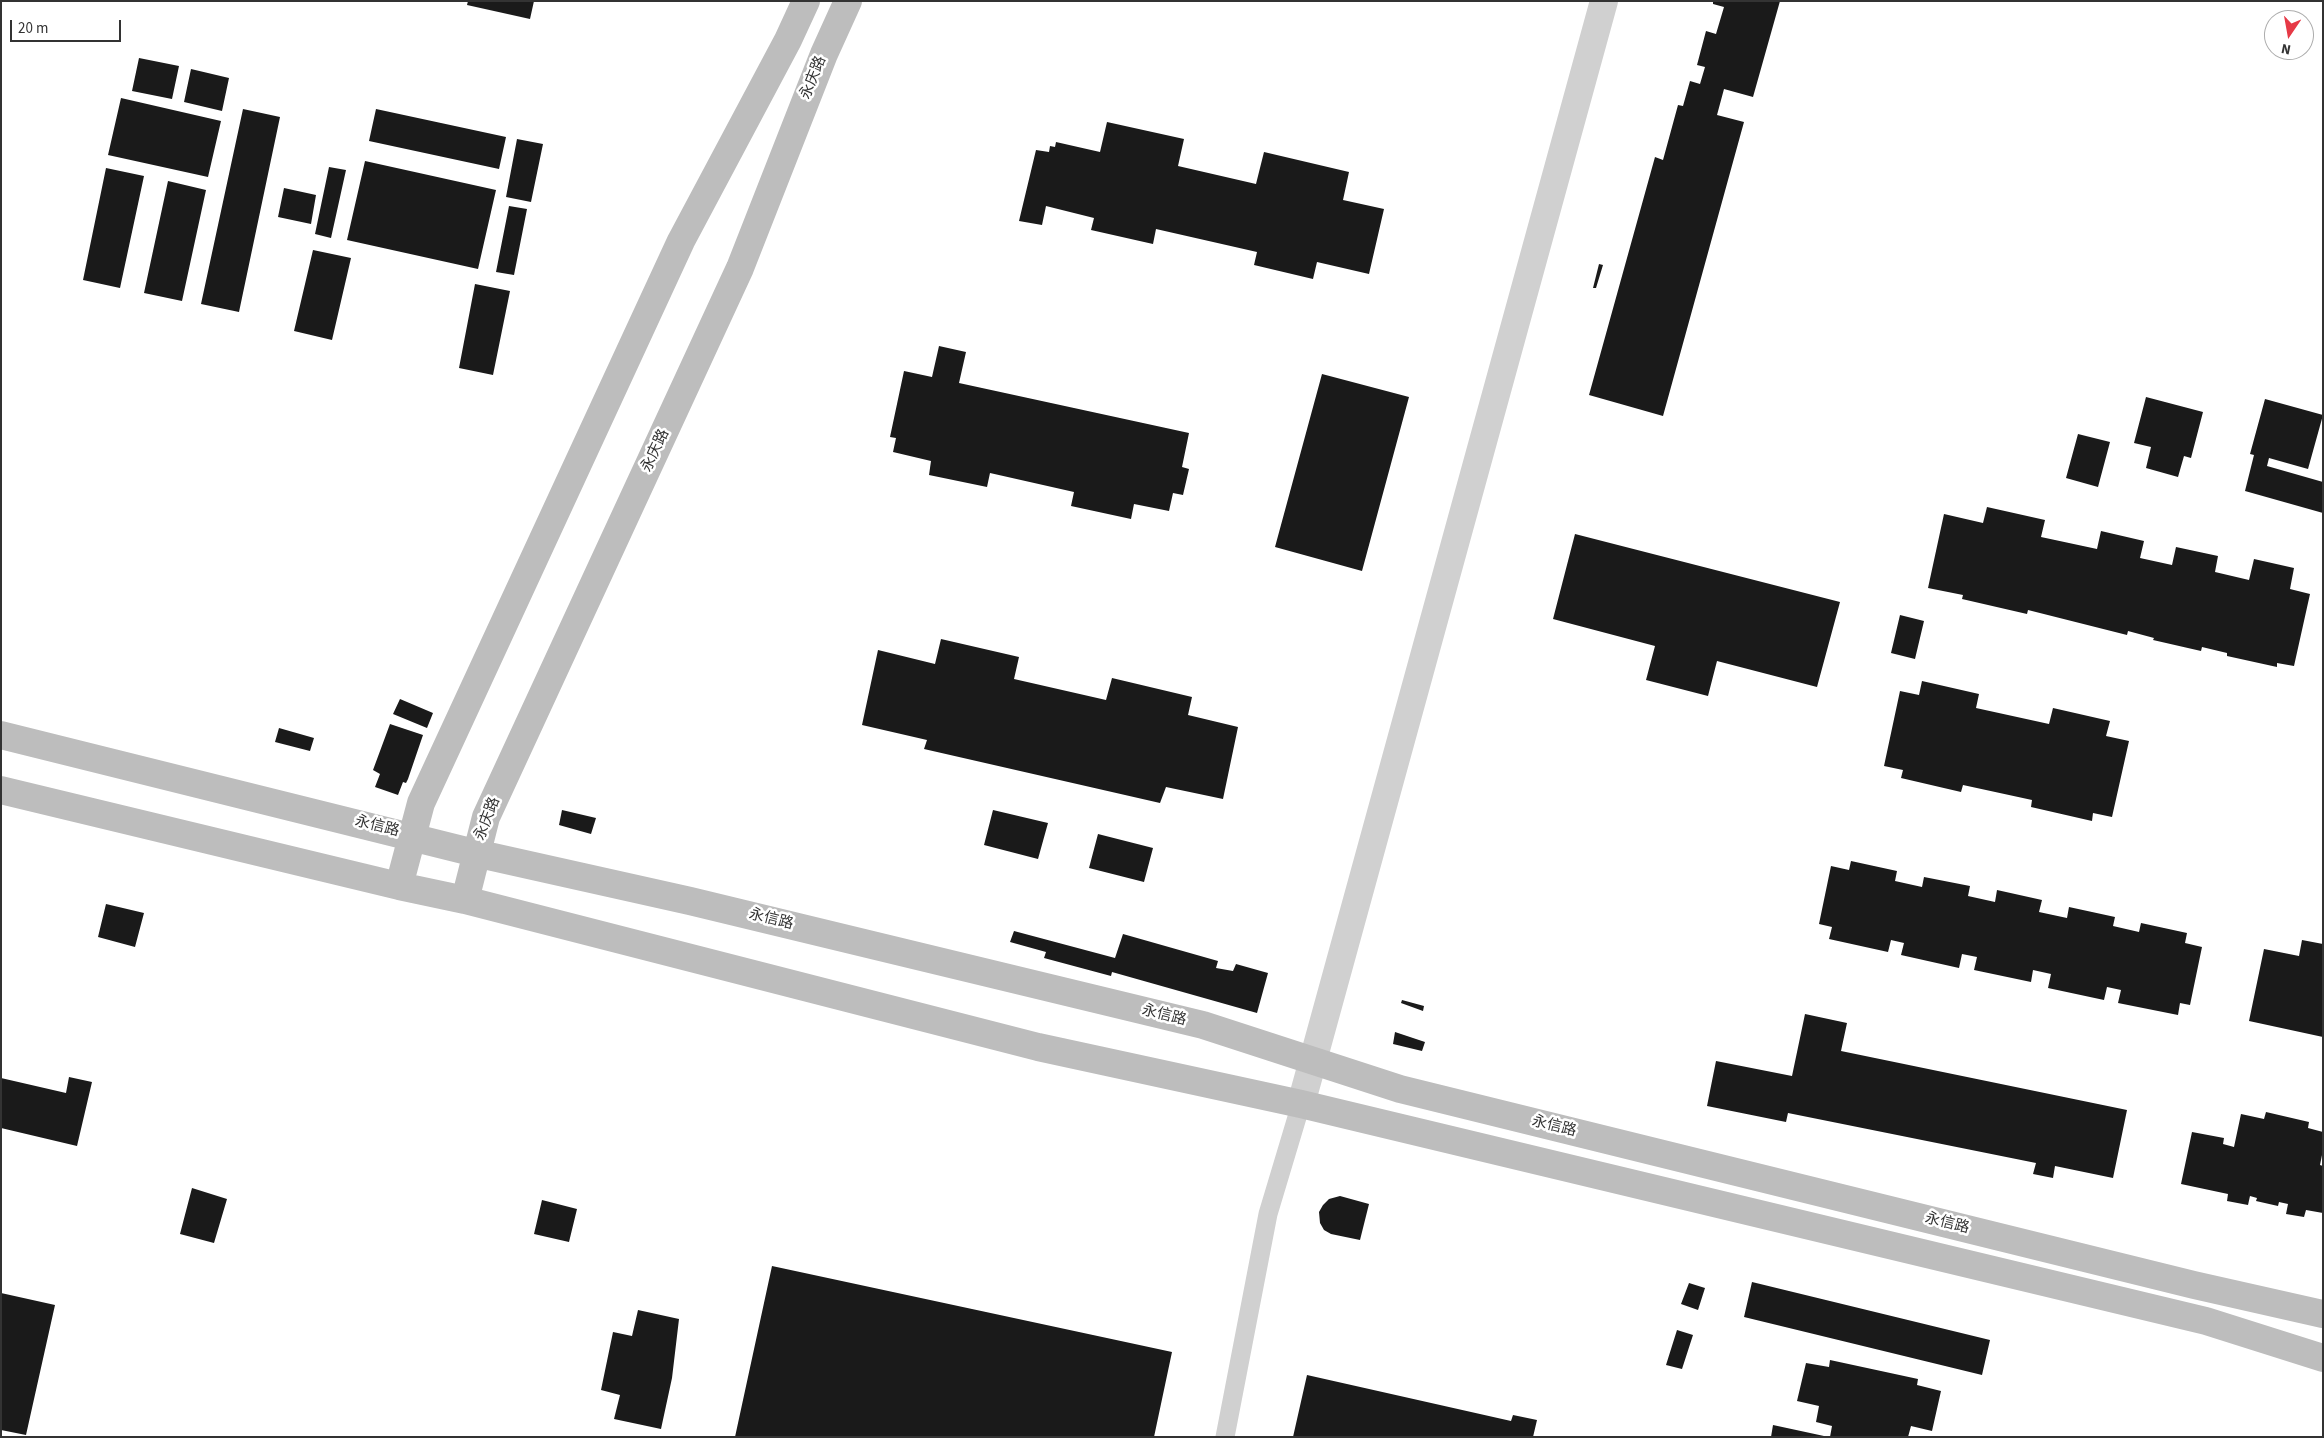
<!DOCTYPE html>
<meta charset="utf-8">
<style>
body{margin:0}
#map{position:relative;width:2324px;height:1438px;overflow:hidden;background:#fff;font-family:"Source Sans 3",sans-serif}
canvas{display:block}
.frame{position:absolute;inset:0;border:2px solid #333;pointer-events:none}
.north{position:absolute;left:2264px;top:10px;width:50px;height:50px;box-sizing:border-box;background:#fff;border:1px solid #adadad;border-radius:50%;rotate:192deg;font-size:14px;font-weight:700;line-height:20px;text-align:center;color:#333}
.north::after{content:'';display:block;margin:auto;width:18px;height:22px;background:#e63946;clip-path:polygon(50% 0,100% 100%,50% 72%,0 100%)}
.scale{position:absolute;left:10px;top:20px;width:111px;height:22px;box-sizing:border-box;border:2px solid #333;border-top:0;padding-left:6px;font-size:15px;line-height:18px;white-space:nowrap;color:#333;-webkit-text-stroke:4px #fff;paint-order:stroke}
</style>
<div id="map">
<canvas width="2324" height="1438"></canvas>
<div class="frame"></div>
<div class="north">N</div>
<div class="scale">20 m</div>
</div>
<script>
const g = document.querySelector('canvas').getContext('2d');
g.lineJoin = 'round';
function paint(path, color) {
  g.fillStyle = color;
  g.fill(path, 'evenodd');
}
function toPath(rows) {
  const path = new Path2D();
  for (const r of rows) {
    path.moveTo(r[0], r[1]);
    for (let i = 2; i < r.length; i += 2) path.lineTo(r[i], r[i + 1]);
  }
  return path;
}
function strokePath(path, color, width, dash) {
  g.strokeStyle = color;
  g.lineWidth = width;
  g.lineCap = dash ? 'butt' : 'round';
  g.setLineDash(dash || []);
  g.stroke(path);
}
function drawText(font, color, halo, rows, align = 'center') {
  g.font = font + ' "Source Sans 3","Noto Sans SC",sans-serif';
  g.lineWidth = 5;
  g.setLineDash([]);
  g.textBaseline = 'middle';
  g.strokeStyle = halo;
  g.fillStyle = color;
  for (const [text, x, y, turn = 0] of rows) {
    g.save();
    g.translate(x, y);
    g.rotate((+turn || 0) * Math.PI / 180);
    g.textAlign = isNaN(turn) ? turn : align;
    if (halo) g.strokeText(text, 0, 0);
    g.fillText(text, 0, 0);
    g.restore();
  }
}
paint(toPath([
 [468,1,534,1,530,19,467,5],
 [1713,1,1780,1,1753,97,1724,89,1717,115,1744,122,1663,416,1589,395,1655,157,1663,160,1678,105,1683,106,1690,81,1700,84,1705,67,1697,65,1706,31,1716,34,1724,7,1713,4],
 [139,58,179,66,172,99,132,91],
 [191,69,229,78,222,111,184,102],
 [121,98,221,121,208,177,108,155],
 [243,109,280,117,239,312,201,304],
 [376,109,506,137,499,169,369,141],
 [1107,122,1184,139,1178,166,1256,184,1264,152,1349,172,1343,200,1384,209,1369,274,1317,262,1313,279,1254,265,1257,252,1156,229,1153,244,1091,230,1094,218,1046,206,1042,225,1019,221,1036,150,1049,152,1050,146,1055,147,1056,142,1100,152],
 [517,139,543,144,531,202,506,197],
 [365,161,496,190,478,269,347,240],
 [329,167,346,170,331,238,315,234],
 [106,168,144,176,120,288,83,280],
 [168,181,206,190,182,301,144,293],
 [284,188,316,195,311,224,278,217],
 [509,206,527,209,514,275,496,272],
 [313,250,351,258,332,340,294,331],
 [1599,264,1603,265,1596,288,1593,288],
 [475,284,510,291,493,375,459,368],
 [939,346,966,352,959,383,1189,433,1182,467,1189,469,1183,495,1173,493,1169,511,1134,504,1131,519,1071,506,1074,492,990,473,987,487,929,475,931,461,893,452,896,438,890,437,904,371,932,377],
 [1322,374,1409,397,1362,571,1275,547],
 [2146,397,2203,412,2191,458,2184,456,2178,477,2146,468,2151,447,2134,443],
 [2265,399,2323,415,2308,469,2269,458,2267,466,2323,482,2323,513,2245,491,2254,455,2250,454],
 [2078,434,2110,442,2098,487,2066,478],
 [1987,507,2045,520,2041,537,2097,549,2101,531,2144,541,2140,558,2172,565,2176,547,2218,556,2215,572,2249,580,2254,559,2294,568,2290,589,2310,594,2294,666,2277,663,2277,667,2227,656,2227,653,2202,647,2201,651,2153,640,2154,638,2128,631,2127,635,2028,610,2027,614,1962,599,1963,595,1928,588,1944,514,1983,523],
 [1575,534,1840,602,1817,687,1717,661,1708,696,1646,680,1655,646,1553,619],
 [1900,615,1924,621,1915,659,1891,653],
 [941,639,1019,657,1014,679,1106,700,1112,678,1192,697,1188,715,1238,727,1223,799,1166,787,1160,803,924,749,927,740,862,725,878,650,935,664],
 [1922,681,1979,694,1976,708,2049,724,2053,708,2110,721,2106,736,2129,741,2112,817,2093,813,2092,821,2031,807,2032,800,1963,785,1961,792,1901,778,1903,770,1884,766,1900,691,1919,695],
 [400,699,433,713,427,728,393,714],
 [390,724,423,735,408,779,406,783,403,782,398,795,375,787,380,774,373,770],
 [279,728,314,738,310,751,275,742],
 [562,810,596,818,591,834,559,825],
 [993,810,1048,823,1038,859,984,845],
 [1098,834,1153,848,1144,882,1089,868],
 [1851,861,1897,871,1895,881,1922,887,1924,877,1970,886,1968,896,1995,902,1997,890,2042,900,2039,912,2067,918,2069,907,2115,917,2113,926,2139,932,2141,923,2187,933,2185,943,2202,947,2190,1005,2180,1003,2178,1015,2118,1003,2121,990,2107,987,2104,1000,2048,988,2051,974,2033,970,2031,982,1974,970,1977,957,1962,954,1959,968,1901,955,1904,943,1891,940,1888,952,1829,939,1832,927,1819,924,1831,866,1849,870],
 [106,904,144,913,135,947,98,937],
 [1014,931,1115,958,1123,934,1218,961,1216,968,1233,971,1236,964,1268,973,1257,1013,1112,972,1111,976,1044,958,1046,952,1010,942],
 [2302,940,2323,944,2323,1037,2249,1021,2264,949,2299,956],
 [1402,1000,1424,1006,1423,1011,1401,1003],
 [1805,1014,1847,1023,1841,1051,2127,1110,2113,1178,2055,1166,2053,1178,2033,1174,2036,1163,1788,1113,1786,1122,1707,1106,1716,1061,1792,1076],
 [1395,1032,1425,1042,1422,1051,1393,1044],
 [69,1077,92,1082,77,1146,1,1128,1,1078,66,1093],
 [2266,1112,2309,1122,2308,1128,2323,1132,2323,1150,2320,1165,2323,1166,2323,1213,2306,1210,2304,1217,2286,1214,2288,1204,2279,1202,2278,1206,2256,1201,2257,1198,2250,1196,2248,1205,2227,1201,2228,1194,2181,1184,2192,1132,2224,1138,2223,1144,2234,1147,2241,1114,2264,1119],
 [192,1188,227,1199,214,1243,180,1234],
 [1340,1196,1369,1204,1360,1240,1331,1234,1324,1230,1320,1223,1319,1212,1323,1205,1329,1199],
 [542,1200,577,1209,569,1242,534,1234],
 [772,1266,1172,1352,1154,1437,735,1437],
 [1752,1282,1990,1340,1982,1375,1744,1317],
 [1689,1283,1705,1288,1698,1310,1681,1304],
 [1,1293,55,1305,26,1435,1,1430],
 [638,1310,679,1319,672,1378,661,1429,614,1419,620,1395,601,1390,613,1332,632,1336],
 [1677,1330,1693,1335,1682,1369,1666,1365],
 [1830,1360,1918,1379,1917,1385,1941,1391,1932,1431,1911,1426,1908,1437,1830,1437,1832,1426,1816,1422,1819,1406,1797,1401,1806,1363,1829,1367],
 [1307,1375,1511,1421,1513,1415,1537,1420,1533,1437,1293,1437],
 [1773,1425,1824,1436,1824,1437,1771,1437]
]), '#1a1a1a');
strokePath(toPath([
 [1225,1437,1268,1214,1301,1104]
]), '#d0d0d0', 19);
strokePath(toPath([
 [1301,1104,1604,1]
]), '#d0d0d0', 28);
strokePath(toPath([
 [1,735,475,853,690,901,1203,1025,1400,1089,2194,1285,2323,1314],
 [1,790,399,886,465,900,1038,1047,1301,1104,2206,1321,2323,1358],
 [399,886,421,803,681,241,788,40,806,1],
 [465,900,486,817,740,268,824,54,848,1]
]), '#bdbdbd', 28);
drawText('15px', '#333', '#fff', [
 ["永庆路",814,78,-68],
 ["永庆路",656,451,-65],
 ["永庆路",488,819,-69],
 ["永信路",377,827,14],
 ["永信路",771,920,14],
 ["永信路",1164,1016,14],
 ["永信路",1554,1127,14],
 ["永信路",1947,1224,14]
]);
</script>
